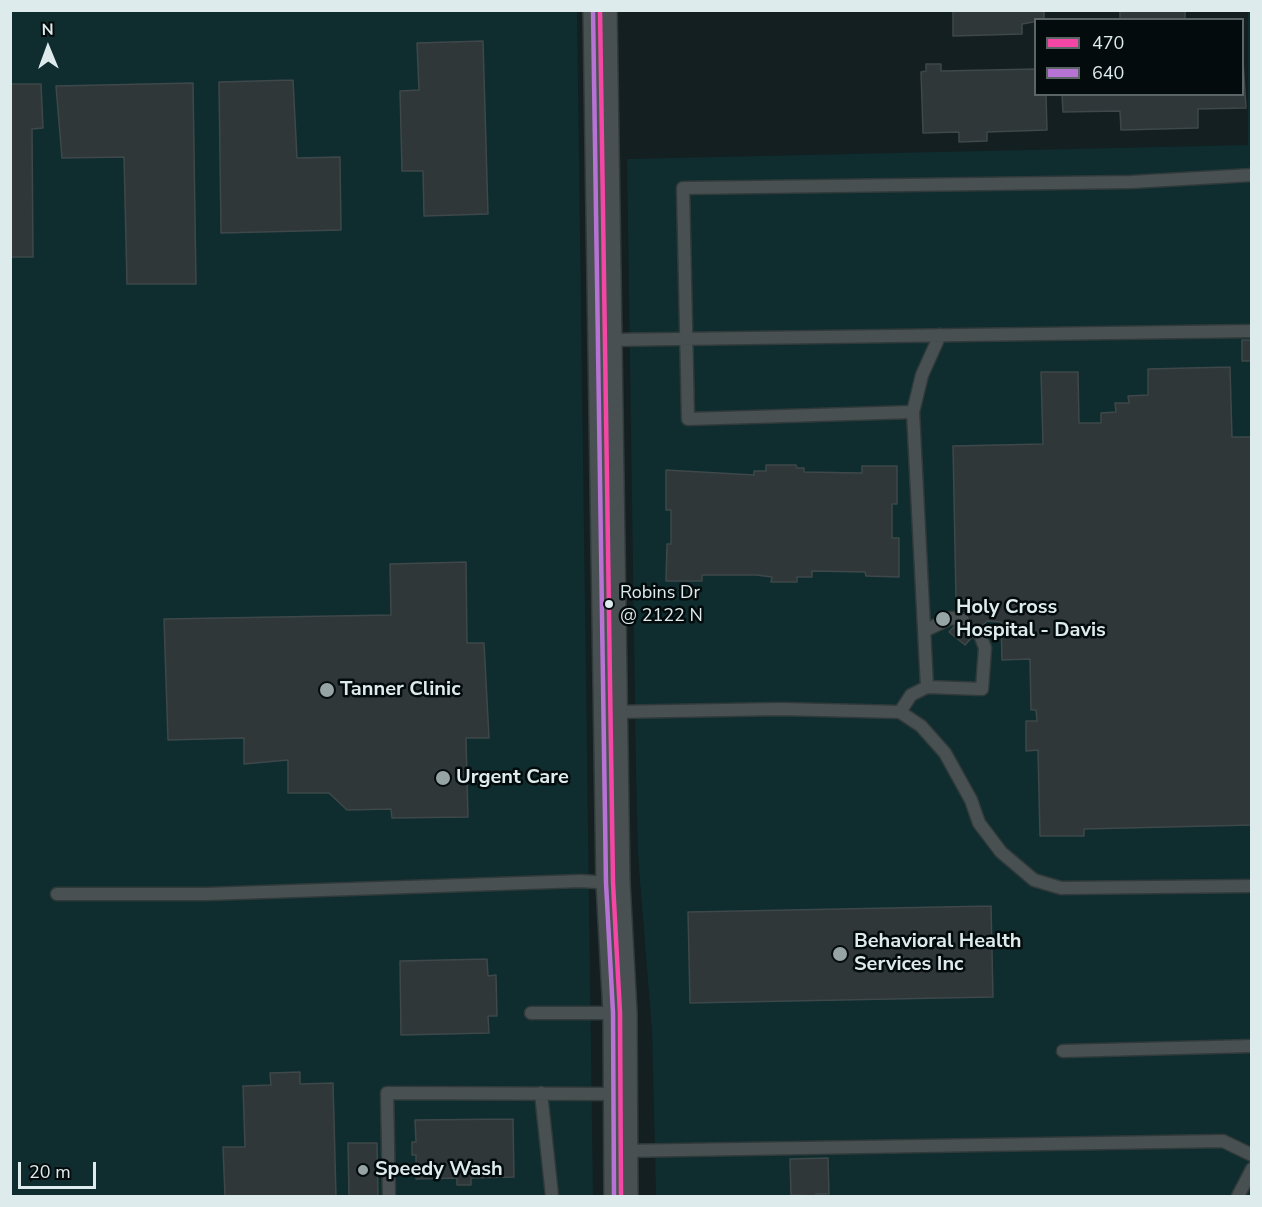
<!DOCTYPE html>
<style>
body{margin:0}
#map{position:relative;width:1262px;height:1207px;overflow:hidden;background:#131f20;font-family:"Nunito Sans",sans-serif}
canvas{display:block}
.frame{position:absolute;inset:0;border:12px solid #deebec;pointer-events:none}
.legend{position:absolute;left:1034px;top:18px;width:210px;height:78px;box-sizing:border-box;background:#040b0c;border:2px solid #5b6566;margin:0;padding:8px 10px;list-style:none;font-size:18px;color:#deebec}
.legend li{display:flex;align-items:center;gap:12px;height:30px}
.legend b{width:30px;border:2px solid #5b6566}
.north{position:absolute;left:18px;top:18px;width:60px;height:60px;-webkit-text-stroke:4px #040b0c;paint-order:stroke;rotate:359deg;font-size:16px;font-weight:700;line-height:24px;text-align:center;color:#deebec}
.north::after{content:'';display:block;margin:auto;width:21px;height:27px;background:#deebec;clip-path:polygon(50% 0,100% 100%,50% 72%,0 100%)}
.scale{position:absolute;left:18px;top:1162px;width:78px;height:27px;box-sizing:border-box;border:3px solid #deebec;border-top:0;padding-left:8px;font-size:18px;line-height:21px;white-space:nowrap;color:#deebec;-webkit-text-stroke:4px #040b0c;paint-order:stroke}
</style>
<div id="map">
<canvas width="1262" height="1207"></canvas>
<div class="frame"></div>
<ul class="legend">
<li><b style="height:8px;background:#f346a5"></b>470</li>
<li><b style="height:8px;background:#b673d3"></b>640</li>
</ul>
<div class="north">N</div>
<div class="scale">20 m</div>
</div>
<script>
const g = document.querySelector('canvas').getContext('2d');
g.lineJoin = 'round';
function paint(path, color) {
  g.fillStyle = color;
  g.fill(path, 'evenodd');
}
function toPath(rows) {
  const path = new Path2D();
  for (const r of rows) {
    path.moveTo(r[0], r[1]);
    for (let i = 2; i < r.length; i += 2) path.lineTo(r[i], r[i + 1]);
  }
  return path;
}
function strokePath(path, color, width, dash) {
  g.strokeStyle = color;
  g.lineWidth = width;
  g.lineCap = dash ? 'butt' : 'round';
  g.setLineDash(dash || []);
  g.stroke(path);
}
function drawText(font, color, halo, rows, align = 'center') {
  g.font = font + ' "Nunito Sans",sans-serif';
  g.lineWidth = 5;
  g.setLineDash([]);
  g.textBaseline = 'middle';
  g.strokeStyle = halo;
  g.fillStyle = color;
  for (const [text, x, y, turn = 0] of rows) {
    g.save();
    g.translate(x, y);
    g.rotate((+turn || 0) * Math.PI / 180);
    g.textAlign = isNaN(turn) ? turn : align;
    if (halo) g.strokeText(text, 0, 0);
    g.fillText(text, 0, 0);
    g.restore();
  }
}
paint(toPath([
 [10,11,577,11,593,1196,11,1196],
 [1248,11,1251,11,1251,1196,656,1196,652,1031,638,856,636,771,627,159,1248,145]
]), '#0f2c2f');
const building = toPath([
 [953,10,1044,10,1044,20,1022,24,1022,34,953,36,953,10],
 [1120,10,1185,10,1185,20,1120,20,1120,10],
 [483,41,488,214,424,216,423,171,402,171,400,91,419,90,417,43,483,41],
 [1242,44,1246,108,1198,109,1198,128,1121,130,1120,111,1063,112,1062,94,1242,94,1242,44],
 [926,64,941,64,941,71,1036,69,1036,94,1046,94,1047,130,987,132,987,141,959,142,959,132,923,133,921,72,926,71,926,64],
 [293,80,297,158,340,157,341,230,221,233,219,82,293,80],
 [193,83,196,284,127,284,124,157,62,158,56,86,193,83],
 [10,84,41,84,43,128,32,129,33,257,10,257,10,84],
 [1242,340,1252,340,1252,361,1242,361,1242,340],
 [1230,367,1232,437,1252,437,1252,825,1084,829,1084,836,1040,836,1038,750,1026,751,1026,721,1037,721,1036,710,1031,710,1030,659,1002,660,1001,622,987,621,965,645,949,632,973,607,972,599,956,599,953,446,1043,444,1041,372,1078,372,1079,423,1101,423,1101,413,1116,412,1115,403,1129,403,1128,396,1148,395,1148,369,1230,367],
 [766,465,796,465,797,468,804,468,804,472,862,473,862,466,897,466,897,504,892,504,892,538,899,538,899,577,866,576,865,572,812,571,812,577,797,577,797,582,771,582,772,577,756,575,702,575,702,581,666,581,667,544,671,544,671,510,666,510,666,470,754,475,754,471,766,471,766,465],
 [466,562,467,643,484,643,489,738,466,738,468,817,392,818,391,809,347,810,329,793,288,793,288,760,244,764,244,738,168,740,164,619,391,615,390,564,466,562],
 [991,906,993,997,690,1003,688,912,991,906],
 [487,959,488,976,496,975,497,1016,488,1016,489,1033,401,1035,400,961,487,959],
 [300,1072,300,1084,333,1083,336,1196,225,1196,223,1147,245,1147,243,1086,271,1085,270,1073,300,1072],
 [513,1119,514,1177,471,1178,471,1185,457,1185,457,1178,416,1179,416,1155,412,1155,412,1142,416,1142,415,1120,513,1119],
 [348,1143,377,1143,378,1196,349,1196,348,1143],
 [828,1158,829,1194,816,1194,816,1196,791,1195,790,1159,828,1158]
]);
paint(building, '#2f3739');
strokePath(building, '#3e484a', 1.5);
const lane = toPath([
 [606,340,1252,331],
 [913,412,688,419,683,188,1131,182,1252,175],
 [924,631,951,618,963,620],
 [927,687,982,689,985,648,979,632],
 [613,712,781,709,900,712,921,726,945,753,971,800,979,823,1001,852,1034,880,1061,888,1252,886],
 [900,712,911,695,927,687,913,412,922,375,940,335],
 [57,894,207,894,581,881,611,883],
 [531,1013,619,1013],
 [1063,1051,1252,1046],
 [541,1093,552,1196],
 [622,1151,1223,1141,1252,1155],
 [389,1196,387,1093,618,1094],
 [1238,1196,1252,1169]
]);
const secondary = toPath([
 [600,10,613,883,620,1013,621,1196]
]);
strokePath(lane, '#313a3a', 15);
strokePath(secondary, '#313a3a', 36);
strokePath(lane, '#485051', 12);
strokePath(secondary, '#485051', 33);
strokePath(toPath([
 [600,10,613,883,620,1013,621,1196]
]), '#f346a5', 4.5);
strokePath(toPath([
 [593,10,606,883,613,1013,614,1196]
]), '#b673d3', 4.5);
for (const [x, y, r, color] of [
 [609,604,5,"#deebec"],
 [943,619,8,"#97a4a5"],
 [327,690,8,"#97a4a5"],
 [443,778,8,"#97a4a5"],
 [840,954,8,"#97a4a5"],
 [363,1170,6,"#97a4a5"]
]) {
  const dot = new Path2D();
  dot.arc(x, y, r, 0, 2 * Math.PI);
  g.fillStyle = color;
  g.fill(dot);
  strokePath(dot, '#040b0c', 2);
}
drawText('18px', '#deebec', '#040b0c', [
 ["Robins Dr",620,594],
 ["@ 2122 N",620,617]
], 'left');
drawText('bold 20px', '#deebec', '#040b0c', [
 ["Holy Cross",956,608],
 ["Hospital - Davis",956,631],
 ["Tanner Clinic",340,690],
 ["Urgent Care",456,778],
 ["Behavioral Health",854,942],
 ["Services Inc",854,965],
 ["Speedy Wash",375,1170]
], 'left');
</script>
